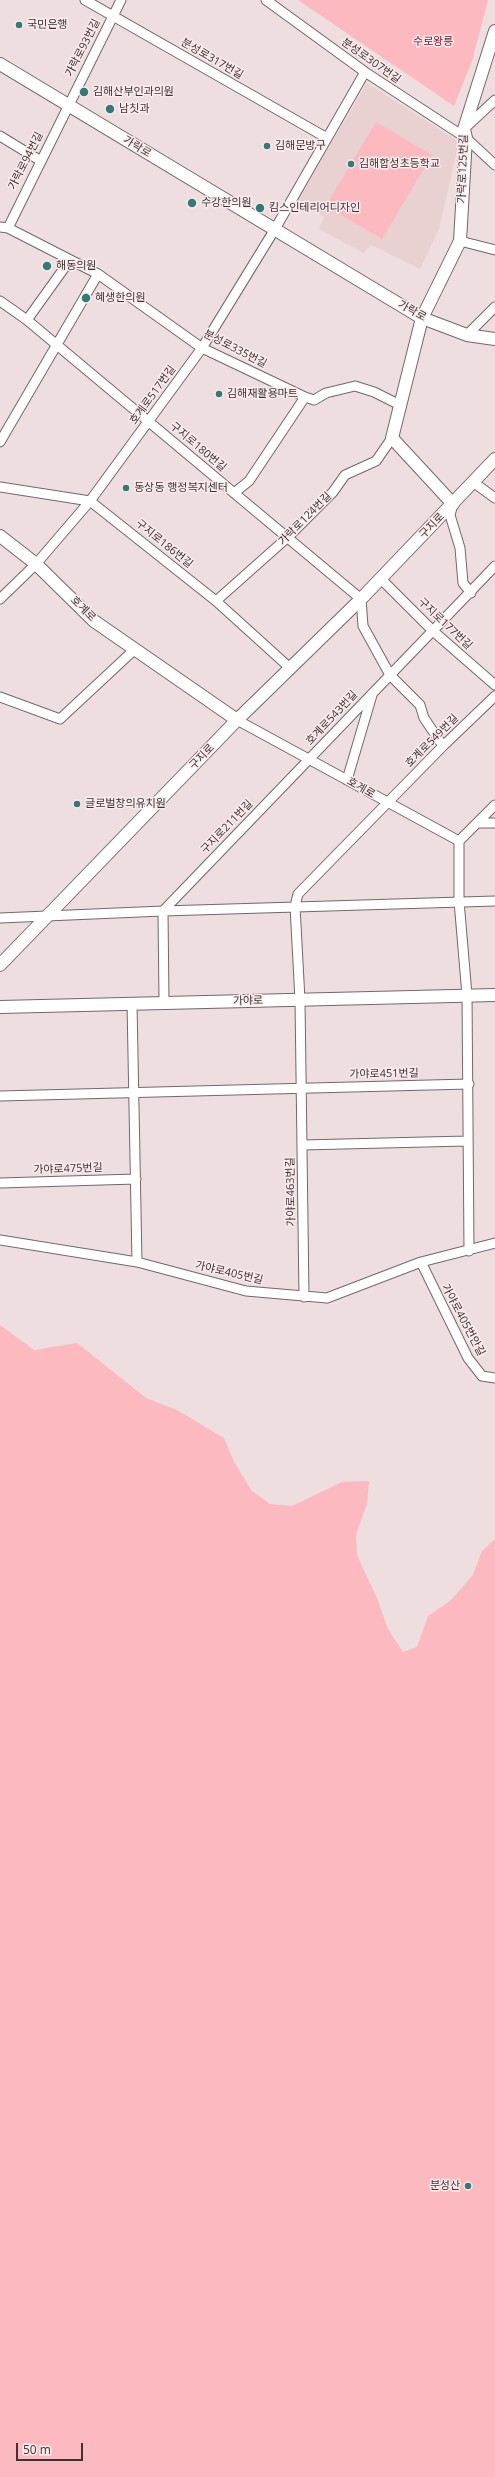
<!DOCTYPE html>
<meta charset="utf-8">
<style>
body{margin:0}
#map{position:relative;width:495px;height:2477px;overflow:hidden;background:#eededf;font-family:"Open Sans",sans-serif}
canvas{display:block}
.scale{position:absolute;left:16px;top:2443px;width:67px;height:18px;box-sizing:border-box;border:2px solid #3a3434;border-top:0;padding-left:5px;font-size:12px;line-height:14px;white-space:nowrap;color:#3a3434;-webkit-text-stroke:3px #fbebec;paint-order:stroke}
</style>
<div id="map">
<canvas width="495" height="2477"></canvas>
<div class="scale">50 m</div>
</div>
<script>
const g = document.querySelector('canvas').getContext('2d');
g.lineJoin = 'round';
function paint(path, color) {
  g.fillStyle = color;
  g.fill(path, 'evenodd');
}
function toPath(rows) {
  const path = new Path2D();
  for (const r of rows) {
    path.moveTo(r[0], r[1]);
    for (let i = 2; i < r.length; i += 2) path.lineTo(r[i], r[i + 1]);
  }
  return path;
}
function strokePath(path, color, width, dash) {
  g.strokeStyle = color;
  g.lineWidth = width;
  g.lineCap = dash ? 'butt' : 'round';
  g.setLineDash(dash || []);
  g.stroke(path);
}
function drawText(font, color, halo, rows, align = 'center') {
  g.font = font + ' "Open Sans","Noto Sans KR",sans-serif';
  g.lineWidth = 3;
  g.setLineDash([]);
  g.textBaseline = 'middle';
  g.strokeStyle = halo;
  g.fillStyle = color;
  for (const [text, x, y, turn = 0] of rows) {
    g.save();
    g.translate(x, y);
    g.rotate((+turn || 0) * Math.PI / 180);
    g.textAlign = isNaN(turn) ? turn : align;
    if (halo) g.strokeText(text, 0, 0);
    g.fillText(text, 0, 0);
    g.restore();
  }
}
paint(toPath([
 [367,83,459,142,439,229,420,269,371,245,364,253,319,229,324,217,298,199]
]), '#e9d0d1');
paint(toPath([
 [298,0,488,0,472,61,454,106],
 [376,122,432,155,382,239,326,206],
 [0,1325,34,1350,77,1343,146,1398,177,1410,224,1438,234,1462,252,1491,270,1504,292,1506,342,1482,369,1481,367,1504,356,1534,357,1555,377,1598,388,1629,403,1652,417,1647,428,1616,450,1601,473,1575,482,1551,495,1539,495,2477,0,2477]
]), '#fcb9bf');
const street = toPath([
 [85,0,327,138],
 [266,0,365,72,466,138,495,165],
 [465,128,495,100],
 [0,136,41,161],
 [0,227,8,228,98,274,202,348,305,397,314,400,326,393,355,386,374,392,400,405],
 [8,228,121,0],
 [460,241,495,250],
 [0,301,27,320,361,599,363,626,390,675,420,705,424,718,443,746],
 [27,320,70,260],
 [467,335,495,307],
 [0,442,98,274],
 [473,482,495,498],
 [0,487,90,501,216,601,290,668],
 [234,493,249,481,305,397],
 [453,504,450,515,460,548,463,583,471,593],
 [381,579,433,631,495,685],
 [0,599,36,564,90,501,202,348,275,229,365,72],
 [216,601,288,537,333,492,345,475,376,461,392,438],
 [0,697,60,719,134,650],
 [237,720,459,841,459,901,467,995,469,1251],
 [347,780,372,695],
 [478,823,495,823],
 [459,841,495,805],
 [0,918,163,911,495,901],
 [164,1002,163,911,495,566],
 [132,1003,137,1262],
 [0,1096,469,1084],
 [302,1145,467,1141],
 [0,1183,136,1179],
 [0,1240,137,1262,246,1291,327,1298,421,1262,495,1243],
 [421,1262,468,1358,482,1376,495,1378],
 [304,1297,300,1000,295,906,298,894,443,746,495,696]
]);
const secondary = toPath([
 [0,64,422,318,467,335,495,339],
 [453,504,392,438,422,318,460,241,466,138,464,129,495,31],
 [0,536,36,564,94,621,237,720],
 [0,965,237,720,361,599,495,459],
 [0,1007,495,995]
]);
strokePath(street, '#756768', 11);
strokePath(secondary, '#756768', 14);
strokePath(street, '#fff', 9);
strokePath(secondary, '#fff', 12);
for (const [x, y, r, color] of [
 [19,25,4,"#317a78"],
 [84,92,5,"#317a78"],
 [110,109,5,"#317a78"],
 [267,146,4,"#317a78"],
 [351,164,4,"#317a78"],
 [192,203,5,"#317a78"],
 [260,208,5,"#317a78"],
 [47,266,5,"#317a78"],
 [86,298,5,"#317a78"],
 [219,394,4,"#317a78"],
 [126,488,4,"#317a78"],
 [77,804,4,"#317a78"],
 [468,2186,4,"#317a78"]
]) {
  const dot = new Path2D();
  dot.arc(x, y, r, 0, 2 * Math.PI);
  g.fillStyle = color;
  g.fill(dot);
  strokePath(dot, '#fbebec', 1.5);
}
drawText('11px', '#3a3434', '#fbebec', [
 ["국민은행",27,25],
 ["김해산부인과의원",93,92],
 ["남칫과",119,109],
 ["김해문방구",275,146],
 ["김해합성초등학교",359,164],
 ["수강한의원",201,203],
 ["킴스인테리어디자인",269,208],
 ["해동의원",56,266],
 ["혜생한의원",95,298],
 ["김해재활용마트",227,394],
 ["동상동 행정복지센터",134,488],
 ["글로벌창의유치원",85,804],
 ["분성산",460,2186,"right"]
], 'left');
drawText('11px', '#70122a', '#fbebec', [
 ["수로왕릉",433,42]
]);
drawText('11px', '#3a3434', '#fbebec', [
 ["가락로93번길",83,48,-63],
 ["분성로317번길",212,59,30],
 ["분성로307번길",371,61,35],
 ["가락로",137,147,31],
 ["가락로94번길",26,161,-63],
 ["가락로125번길",463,169,-88],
 ["가락로",412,311,29],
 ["분성로335번길",235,349,27],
 ["호계로517번길",153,395,-54],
 ["구지로180번길",198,447,40],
 ["가락로124번길",305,519,-45],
 ["구지로",432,526,-46],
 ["구지로186번길",164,544,39],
 ["호계로",83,609,45],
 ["구지로177번길",445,624,43],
 ["호계로543번길",332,718,-47],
 ["호계로549번길",432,741,-45],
 ["구지로",202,757,-46],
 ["호계로",361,788,30],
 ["구지로211번길",227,827,-46],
 ["가야로",248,1001,-1],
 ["가야로451번길",384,1074,-1],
 ["가야로475번길",68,1169,-2],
 ["가야로463번길",291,1192,-91],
 ["가야로405번길",229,1273,13],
 ["가야로405번안길",463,1320,62]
]);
</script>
